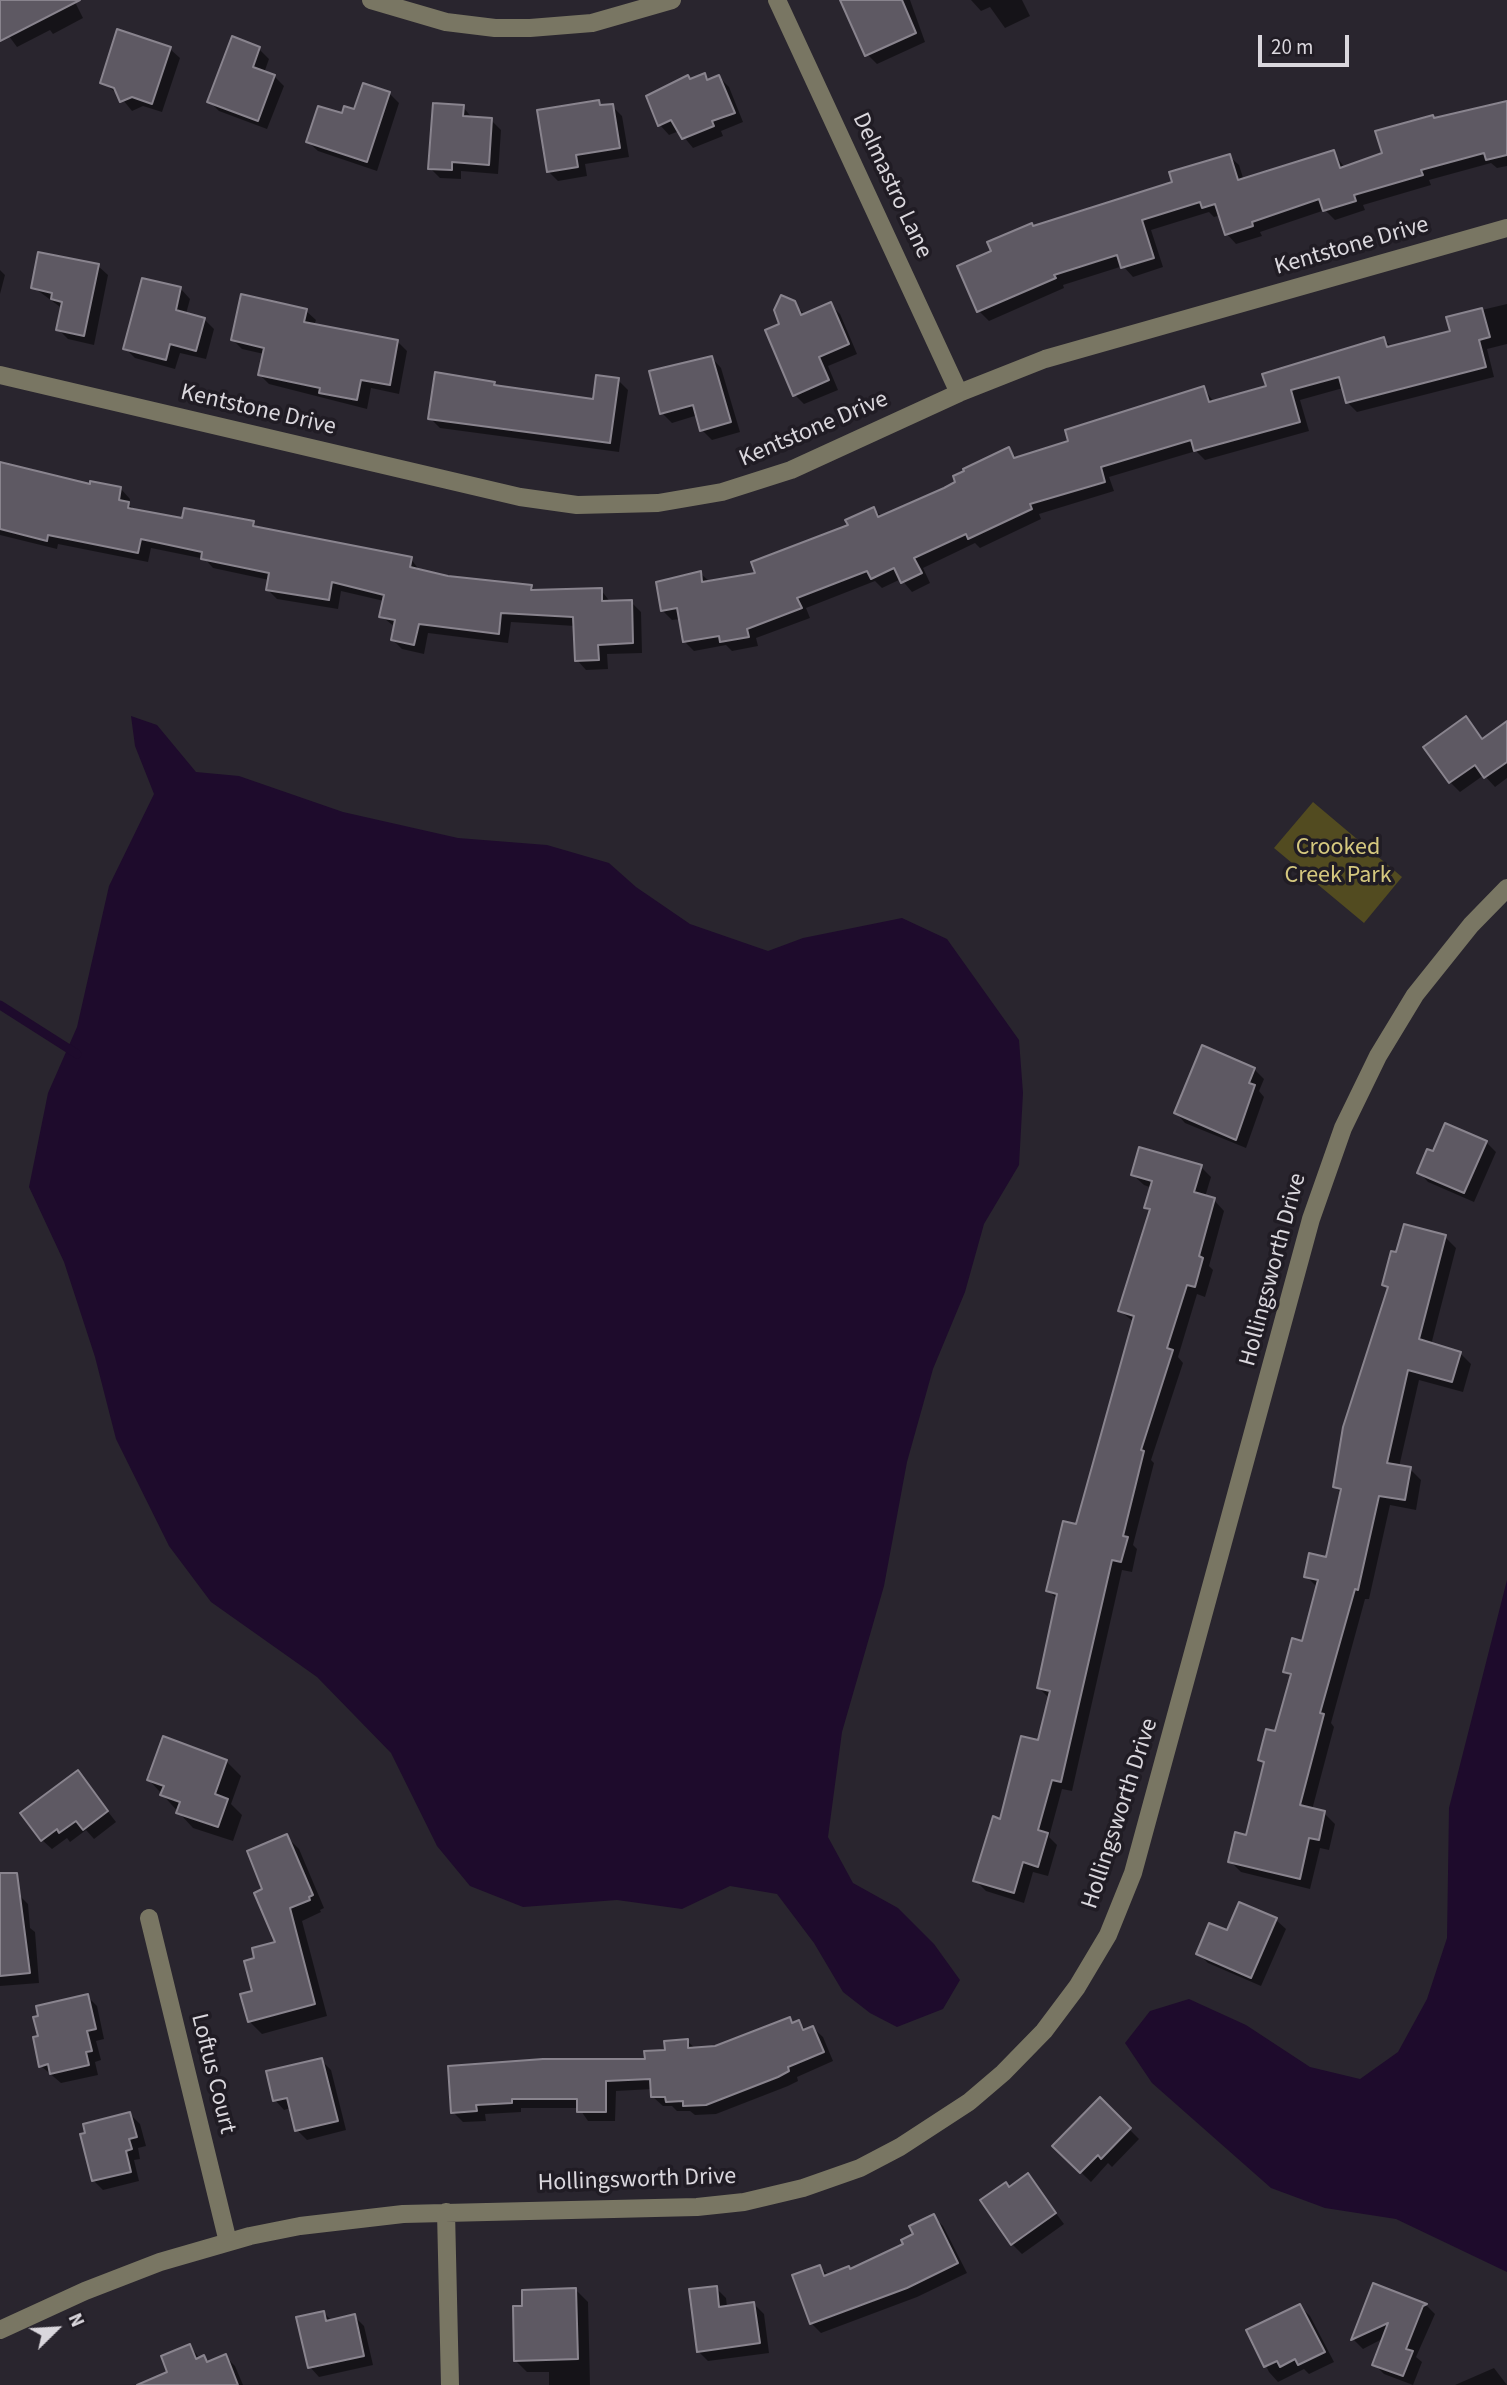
<!DOCTYPE html>
<style>
body{margin:0}
#map{position:relative;width:1507px;height:2385px;overflow:hidden;background:#29252e;font-family:"Source Sans 3",sans-serif}
canvas{display:block}
.north{position:absolute;left:21px;top:2294px;width:70px;height:70px;-webkit-text-stroke:5px #201c24;paint-order:stroke;rotate:66deg;font-size:19px;font-weight:700;line-height:28px;text-align:center;color:#dad7dd}
.north::after{content:'';display:block;margin:auto;width:24px;height:32px;background:#dad7dd;clip-path:polygon(50% 0,100% 100%,50% 72%,0 100%)}
.scale{position:absolute;left:1258px;top:35px;width:91px;height:32px;box-sizing:border-box;border:4px solid #dad7dd;border-top:0;padding-left:9px;font-size:21px;line-height:24px;white-space:nowrap;color:#dad7dd;-webkit-text-stroke:5px #201c24;paint-order:stroke}
</style>
<div id="map">
<canvas width="1507" height="2385"></canvas>
<div class="north">N</div>
<div class="scale">20 m</div>
</div>
<script>
const g = document.querySelector('canvas').getContext('2d');
g.lineJoin = 'round';
function paint(path, color) {
  g.fillStyle = color;
  g.fill(path, 'evenodd');
}
function toPath(rows) {
  const path = new Path2D();
  for (const r of rows) {
    path.moveTo(r[0], r[1]);
    for (let i = 2; i < r.length; i += 2) path.lineTo(r[i], r[i + 1]);
  }
  return path;
}
function strokePath(path, color, width, dash) {
  g.strokeStyle = color;
  g.lineWidth = width;
  g.lineCap = dash ? 'butt' : 'round';
  g.setLineDash(dash || []);
  g.stroke(path);
}
function drawText(font, color, halo, rows, align = 'center') {
  g.font = font + ' "Source Sans 3",sans-serif';
  g.lineWidth = 7;
  g.setLineDash([]);
  g.textBaseline = 'middle';
  g.strokeStyle = halo;
  g.fillStyle = color;
  for (const [text, x, y, turn = 0] of rows) {
    g.save();
    g.translate(x, y);
    g.rotate((+turn || 0) * Math.PI / 180);
    g.textAlign = isNaN(turn) ? turn : align;
    if (halo) g.strokeText(text, 0, 0);
    g.fillText(text, 0, 0);
    g.restore();
  }
}
paint(toPath([
 [1313,802,1402,877,1364,923,1274,848]
]), '#524b20');
paint(toPath([
 [131,716,157,725,196,772,239,776,343,812,458,838,547,845,609,863,636,887,690,924,768,951,803,938,902,918,947,939,1019,1040,1023,1093,1019,1165,984,1224,965,1292,933,1369,907,1462,884,1586,842,1732,828,1837,853,1883,898,1908,934,1944,960,1980,943,2009,897,2027,870,2013,843,1992,814,1943,777,1894,730,1886,682,1909,617,1900,523,1907,470,1886,437,1846,391,1753,317,1677,211,1602,169,1546,116,1439,95,1357,64,1262,29,1187,48,1093,77,1027,109,886,154,794,135,746],
 [1507,1580,1507,2272,1396,2219,1325,2208,1271,2188,1152,2083,1125,2043,1150,2011,1189,1999,1246,2025,1310,2067,1360,2079,1398,2052,1427,1999,1447,1938,1449,1808]
]), '#1e0b2c');
paint(toPath([
 [0,0,74,0,83,18,53,34,50,30,17,47,0,24],
 [866,0,910,0,925,42,877,64,867,54],
 [971,0,1022,0,1030,16,1005,28,990,7,981,11],
 [233,39,259,49,269,59,264,73,274,76,284,86,267,129,219,111,209,101],
 [170,49,180,58,162,112,143,106,132,111,119,95,102,82],
 [704,75,710,81,719,77,729,87,743,122,721,131,723,136,693,148,679,131,669,135,660,125,690,80],
 [389,93,399,103,377,171,318,151,308,142,343,116],
 [599,102,603,106,612,106,622,116,629,157,585,164,587,176,558,181,549,172],
 [1507,103,1507,166,1497,168,1491,163,1429,180,1431,185,1363,205,1365,210,1335,220,1325,210,1260,232,1262,236,1236,244,1227,234,1221,215,1214,217,1209,212,1151,230,1163,267,1133,277,1123,266,1063,285,1064,288,989,321,979,311,994,252,1034,228,1174,183,1229,156,1239,165,1244,181,1333,152,1345,168,1384,154,1435,120],
 [463,107,473,119,491,120,501,130,498,174,461,171,461,179,440,178,430,168],
 [98,266,108,275,94,345,68,339,58,329,63,309,33,287],
 [0,270,5,275,0,294],
 [143,280,181,289,190,299,186,314,204,319,214,329,206,359,180,353,175,369,135,358,125,348],
 [794,303,805,315,830,304,840,314,857,354,828,366,838,390,804,404,795,395,782,325],
 [1507,304,1507,344,1487,349,1494,377,1357,412,1347,402,1343,388,1300,400,1309,431,1205,460,1196,451,1109,477,1114,491,1039,514,1041,519,980,548,975,543,923,568,930,583,912,592,901,579,882,588,875,581,806,608,810,618,756,638,758,646,732,651,726,645,694,651,684,641,680,619,672,620,662,610,700,573,710,582,758,574,850,526,874,509,882,517,945,489,1009,449,1018,459,1071,442,1203,388,1214,402,1268,387,1383,339,1392,347,1452,332,1448,318],
 [306,311,316,320,314,325,398,342,407,351,399,394,371,388,367,409,269,384,260,375,264,354,242,349,233,340],
 [712,358,721,368,740,432,712,440,702,430,698,415,672,423,662,413],
 [618,380,628,390,619,452,440,428,430,418,494,384,498,387,594,401],
 [0,464,91,486,121,489,130,499,129,505,136,511,183,521,253,523,260,530,411,559,420,571,448,578,531,586,537,592,601,590,611,603,631,602,641,612,642,653,607,654,608,669,586,670,577,660,575,626,511,622,508,643,428,633,424,654,402,649,392,639,395,627,381,616,384,601,341,591,338,609,277,599,267,589,269,580,213,568,205,559,151,548,148,562,58,544,57,549,0,535],
 [1466,718,1484,740,1507,723,1507,778,1495,787,1484,775,1460,792,1450,782],
 [1254,1069,1264,1079,1259,1091,1264,1097,1246,1148,1185,1123,1176,1113],
 [1486,1142,1496,1152,1474,1202,1428,1182,1419,1172,1434,1153],
 [1201,1167,1211,1177,1205,1197,1214,1200,1224,1211,1209,1266,1213,1270,1205,1297,1197,1294,1178,1357,1183,1363,1151,1460,1154,1463,1133,1545,1137,1549,1132,1572,1122,1570,1072,1791,1062,1789,1049,1837,1057,1845,1048,1876,1033,1872,1024,1903,986,1891,975,1880,1039,1742,1050,1699,1039,1688,1058,1600,1048,1590,1077,1526,1134,1322,1120,1311,1151,1211,1146,1207,1152,1188,1144,1185,1133,1175],
 [1445,1237,1456,1248,1431,1345,1460,1353,1471,1364,1463,1392,1419,1380,1399,1467,1410,1469,1421,1480,1416,1510,1390,1505,1369,1599,1365,1599,1331,1723,1334,1727,1312,1810,1324,1813,1335,1824,1329,1850,1320,1848,1310,1889,1241,1872,1230,1861,1247,1837,1265,1765,1260,1760,1277,1733,1291,1678,1285,1671,1303,1643,1317,1587,1306,1576,1327,1559,1342,1494,1335,1487,1389,1290,1384,1284],
 [226,1761,241,1776,231,1804,242,1815,233,1841,193,1828,149,1780],
 [78,1773,116,1822,94,1839,86,1830,70,1842,67,1838,52,1849,42,1840],
 [286,1836,299,1849,324,1908,320,1910,321,1912,302,1921,327,2016,262,2034,249,2021,257,1960,277,1943,265,1890],
 [18,1894,28,1904,30,1928,35,1932,39,1983,0,1986,0,1896],
 [1276,1920,1286,1929,1261,1986,1208,1963,1198,1953,1227,1933],
 [87,1996,97,2006,104,2039,96,2041,101,2060,95,2062,98,2075,61,2083,41,2066],
 [789,2019,794,2024,798,2022,807,2030,813,2028,823,2037,833,2061,797,2077,798,2081,788,2086,716,2114,695,2115,690,2111,677,2111,672,2106,663,2106,653,2097,653,2089,616,2091,615,2121,588,2121,579,2108,521,2108,521,2112,485,2114,486,2121,463,2122,453,2112,450,2068,647,2061,687,2041,696,2049,716,2048],
 [321,2060,331,2070,346,2130,307,2140,297,2130,291,2108,284,2110,275,2100],
 [1100,2100,1139,2139,1112,2167,1108,2163,1091,2182,1054,2146],
 [130,2114,140,2124,146,2146,138,2148,140,2159,134,2160,139,2181,103,2190,93,2180],
 [1028,2176,1064,2224,1022,2254,1012,2244,1009,2188],
 [933,2216,943,2226,967,2273,917,2297,821,2333,811,2323,820,2267,829,2276,851,2271,905,2245],
 [1374,2285,1426,2305,1435,2314,1416,2357,1422,2362,1413,2385,1384,2374,1374,2364,1384,2338,1363,2349,1353,2339],
 [716,2288,726,2298,727,2307,754,2304,764,2314,769,2353,708,2361,698,2351],
 [576,2290,588,2302,590,2385,549,2385,549,2372,527,2372,515,2360,524,2307],
 [1300,2306,1310,2316,1334,2362,1309,2374,1304,2369,1278,2382,1269,2372,1249,2330],
 [324,2313,332,2321,354,2316,364,2326,373,2365,319,2377,310,2367],
 [190,2346,200,2359,204,2357,210,2363,225,2356,235,2366,243,2385,168,2385],
 [1494,2368,1507,2385,1455,2385]
]), '#0007');
strokePath(toPath([
 [0,1005,77,1054]
]), '#1e0b2c', 9);
const building = toPath([
 [0,0,80,0,0,41,0,0],
 [840,0,902,0,916,33,865,56,840,0],
 [117,29,171,47,152,104,132,97,120,102,114,88,100,83,117,29],
 [232,36,260,47,253,67,275,75,258,121,207,102,232,36],
 [705,73,707,80,719,75,735,113,712,121,714,126,682,139,671,120,658,126,646,96,688,75,690,79,705,73],
 [363,83,390,92,367,162,306,142,318,106,342,113,344,106,354,109,363,83],
 [599,100,600,105,613,104,620,148,576,155,578,167,547,172,537,110,599,100],
 [1507,101,1507,155,1486,160,1484,153,1421,170,1423,175,1354,195,1356,201,1323,211,1319,199,1252,222,1253,226,1225,235,1215,204,1202,208,1200,202,1142,220,1154,258,1121,268,1117,255,1054,275,1056,278,977,312,957,266,991,251,987,242,1032,223,1033,226,1172,182,1169,172,1230,154,1238,180,1334,150,1340,168,1382,153,1375,131,1433,115,1434,118,1507,101],
 [433,103,464,105,463,116,492,118,489,165,452,162,452,170,428,169,433,103],
 [38,252,99,264,84,336,56,330,62,302,51,299,52,293,31,288,38,252],
 [142,278,181,287,176,310,205,318,196,351,170,344,166,360,123,349,142,278],
 [241,294,307,309,304,322,398,340,390,385,361,380,357,400,319,393,320,388,258,375,264,348,231,340,241,294],
 [781,295,795,301,801,315,831,302,849,344,819,357,829,380,793,396,765,330,779,324,774,310,781,295],
 [1482,308,1490,337,1479,340,1486,367,1346,403,1339,377,1291,390,1300,422,1194,451,1191,440,1101,467,1105,482,1030,504,1032,509,968,539,966,534,914,558,922,573,901,583,894,568,871,579,867,571,797,598,802,608,747,629,749,637,720,642,719,636,683,642,677,608,661,611,656,582,701,571,702,582,755,573,751,562,848,525,845,520,874,507,878,517,944,488,955,482,953,476,964,471,963,469,1009,447,1014,458,1068,441,1065,430,1204,386,1209,402,1266,386,1262,374,1384,337,1387,347,1450,331,1446,317,1482,308],
 [712,356,731,422,700,431,693,405,660,414,649,371,712,356],
 [435,372,495,382,494,385,593,399,596,375,619,378,610,443,428,419,435,372],
 [0,462,90,484,90,481,121,487,119,500,129,502,128,508,182,518,184,508,254,521,253,526,412,557,410,567,448,576,532,585,531,590,602,588,602,601,632,600,633,643,598,645,599,660,575,661,573,617,501,613,499,634,419,624,414,645,391,640,395,620,379,617,384,595,332,582,329,600,266,590,269,573,201,559,202,552,141,539,138,553,48,535,47,541,0,529,0,462],
 [1466,716,1482,739,1507,721,1507,762,1484,778,1475,765,1449,783,1423,747,1466,716],
 [1202,1045,1255,1068,1249,1083,1255,1085,1236,1140,1174,1113,1202,1045],
 [1445,1123,1487,1141,1464,1193,1417,1173,1427,1149,1433,1151,1445,1123],
 [1139,1147,1202,1165,1194,1192,1215,1198,1199,1256,1203,1258,1195,1287,1187,1285,1167,1348,1173,1350,1141,1450,1144,1451,1123,1536,1128,1537,1121,1562,1112,1560,1061,1782,1052,1780,1038,1830,1048,1833,1038,1867,1023,1862,1014,1893,973,1881,993,1816,1000,1819,1021,1736,1038,1740,1050,1691,1037,1688,1057,1594,1046,1591,1063,1521,1076,1524,1134,1316,1118,1311,1150,1209,1144,1208,1152,1181,1131,1175,1139,1147],
 [1404,1224,1446,1235,1419,1339,1461,1352,1452,1382,1408,1370,1387,1463,1411,1467,1405,1500,1379,1496,1358,1590,1355,1589,1320,1713,1324,1714,1300,1805,1325,1811,1319,1840,1309,1838,1300,1879,1228,1862,1235,1832,1246,1835,1264,1762,1258,1760,1266,1729,1275,1731,1291,1674,1283,1672,1292,1638,1302,1641,1318,1580,1304,1577,1309,1553,1326,1557,1341,1489,1333,1487,1343,1427,1388,1287,1382,1285,1391,1251,1396,1252,1404,1224],
 [163,1736,227,1760,215,1794,228,1799,218,1827,176,1813,180,1802,160,1795,164,1786,147,1780,163,1736],
 [78,1770,108,1811,83,1830,76,1821,59,1833,57,1829,41,1841,20,1813,78,1770],
 [287,1834,313,1895,309,1897,310,1900,290,1908,315,2004,248,2022,240,1994,252,1991,244,1961,254,1958,252,1948,275,1942,254,1893,262,1889,247,1851,287,1834],
 [0,1873,17,1873,30,1973,0,1976,0,1873],
 [1239,1902,1277,1918,1251,1978,1196,1954,1209,1923,1227,1930,1239,1902],
 [88,1994,96,2029,87,2031,92,2051,86,2052,89,2065,50,2074,48,2064,39,2067,33,2037,38,2036,33,2017,38,2016,36,2006,88,1994],
 [790,2017,792,2023,799,2020,803,2030,813,2026,824,2052,788,2067,789,2071,778,2077,706,2105,683,2106,683,2101,666,2102,665,2097,651,2097,650,2079,606,2081,606,2112,577,2112,577,2099,512,2099,512,2103,476,2105,477,2111,451,2113,448,2066,543,2059,645,2059,644,2051,665,2050,664,2041,688,2039,688,2048,715,2046,790,2017],
 [322,2058,338,2121,295,2131,287,2098,273,2101,266,2071,322,2058],
 [1100,2097,1131,2128,1101,2159,1098,2155,1080,2173,1052,2146,1100,2097],
 [130,2112,137,2137,129,2139,132,2149,126,2151,131,2172,92,2181,80,2134,85,2133,83,2124,130,2112],
 [1028,2173,1056,2213,1011,2245,980,2200,1006,2182,1009,2187,1028,2173],
 [934,2214,958,2263,907,2288,810,2324,792,2275,820,2265,824,2276,849,2266,850,2269,903,2244,901,2240,913,2234,909,2226,934,2214],
 [1373,2283,1427,2304,1423,2306,1406,2349,1413,2351,1403,2376,1372,2365,1388,2323,1351,2340,1373,2283],
 [717,2286,719,2307,754,2302,760,2343,697,2352,689,2289,717,2286],
 [576,2288,578,2359,514,2361,513,2306,522,2306,522,2290,576,2288],
 [1300,2304,1325,2352,1298,2365,1295,2359,1280,2367,1277,2361,1264,2367,1246,2330,1300,2304],
 [324,2311,326,2321,355,2314,364,2356,308,2368,296,2317,324,2311],
 [190,2344,196,2359,204,2355,207,2362,226,2354,238,2385,137,2385,167,2372,161,2356,190,2344]
]);
paint(building, '#5e5963');
strokePath(building, '#89848e', 2);
strokePath(toPath([
 [371,0,446,22,495,28,530,28,592,23,672,0],
 [777,0,959,393],
 [0,375,520,497,577,505,658,503,722,492,791,470,959,393,1045,359,1507,228],
 [149,1918,228,2242],
 [446,2212,450,2385],
 [0,2330,85,2291,160,2262,250,2236,300,2226,403,2214,697,2207,744,2202,803,2188,860,2168,900,2147,969,2102,1003,2073,1044,2031,1077,1987,1108,1935,1133,1873,1311,1219,1343,1128,1378,1056,1415,995,1471,925,1507,888]
]), '#797663', 18);
drawText('24px', '#dad7dd', '#201c24', [
 ["Delmastro Lane",891,186,65],
 ["Kentstone Drive",1352,247,-16],
 ["Kentstone Drive",258,411,13],
 ["Kentstone Drive",814,430,-23],
 ["Hollingsworth Drive",1274,1270,-75],
 ["Hollingsworth Drive",1121,1814,-72],
 ["Loftus Court",212,2074,76],
 ["Hollingsworth Drive",637,2181,-2]
]);
drawText('24px', '#d5c87f', '#201c24', [
 ["Crooked",1338,849],
 ["Creek Park",1338,877]
]);
</script>
